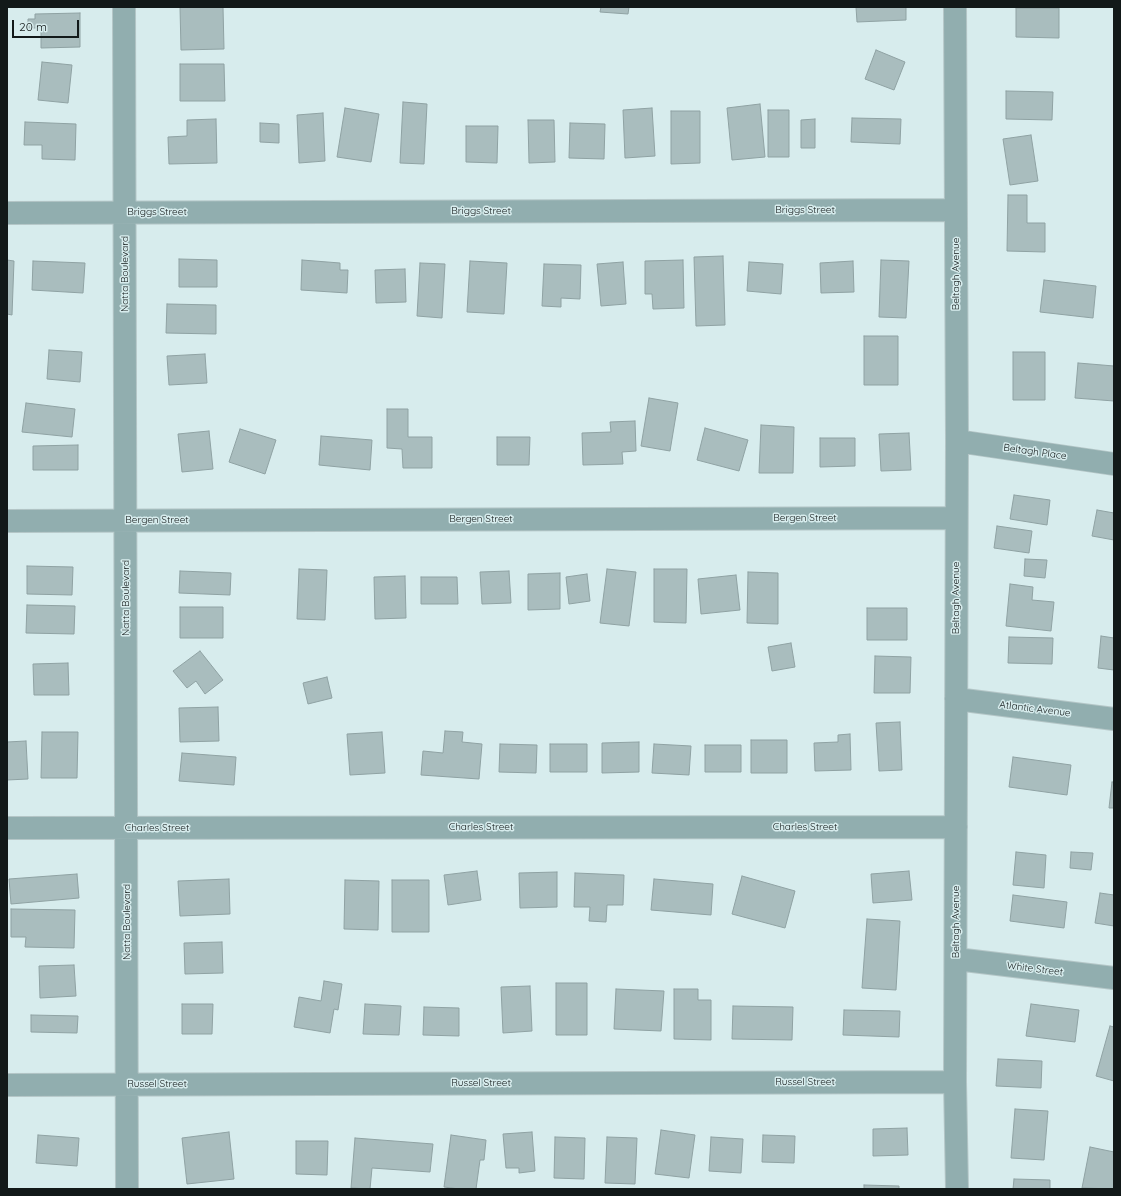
<!DOCTYPE html>
<style>
body{margin:0}
#map{position:relative;width:1121px;height:1196px;overflow:hidden;background:#d7eced;font-family:Quicksand,sans-serif}
canvas{display:block}
.frame{position:absolute;inset:0;border:8px solid #121919;pointer-events:none}
.scale{position:absolute;left:12px;top:20px;width:67px;height:18px;box-sizing:border-box;border:2px solid #121919;border-top:0;padding-left:5px;font-size:12px;line-height:14px;white-space:nowrap;color:#121919;-webkit-text-stroke:3px #d7eced;paint-order:stroke}
</style>
<div id="map">
<canvas width="1121" height="1196"></canvas>
<div class="frame"></div>
<div class="scale">20 m</div>
</div>
<script>
const g = document.querySelector('canvas').getContext('2d');
g.lineJoin = 'round';
function paint(path, color) {
  g.fillStyle = color;
  g.fill(path, 'evenodd');
}
function toPath(rows) {
  const path = new Path2D();
  for (const r of rows) {
    path.moveTo(r[0], r[1]);
    for (let i = 2; i < r.length; i += 2) path.lineTo(r[i], r[i + 1]);
  }
  return path;
}
function strokePath(path, color, width, dash) {
  g.strokeStyle = color;
  g.lineWidth = width;
  g.lineCap = dash ? 'butt' : 'round';
  g.setLineDash(dash || []);
  g.stroke(path);
}
function drawText(font, color, halo, rows, align = 'center') {
  g.font = font + ' Quicksand,sans-serif';
  g.lineWidth = 3;
  g.setLineDash([]);
  g.textBaseline = 'middle';
  g.strokeStyle = halo;
  g.fillStyle = color;
  for (const [text, x, y, turn = 0] of rows) {
    g.save();
    g.translate(x, y);
    g.rotate((+turn || 0) * Math.PI / 180);
    g.textAlign = isNaN(turn) ? turn : align;
    if (halo) g.strokeText(text, 0, 0);
    g.fillText(text, 0, 0);
    g.restore();
  }
}
const building = toPath([
 [180,7,223,7,224,49,181,50,180,7],
 [601,7,629,7,628,14,600,12,601,7],
 [856,7,906,7,906,20,857,22,856,7],
 [1016,8,1059,8,1059,38,1016,37,1016,8],
 [80,13,80,47,41,48,41,28,28,28,28,19,35,19,35,14,80,13],
 [876,50,905,62,894,90,865,79,876,50],
 [42,62,72,65,68,103,38,100,42,62],
 [180,64,224,64,225,101,180,101,180,64],
 [1006,91,1053,92,1052,120,1006,119,1006,91],
 [403,102,427,104,424,164,400,163,403,102],
 [760,104,765,157,732,160,727,108,760,104],
 [345,108,379,114,371,162,337,157,345,108],
 [652,108,655,156,625,158,623,110,652,108],
 [768,110,789,110,789,157,768,157,768,110],
 [671,111,700,111,700,163,671,164,671,111],
 [323,113,325,161,299,163,297,115,323,113],
 [852,118,901,119,900,144,851,142,852,118],
 [216,119,217,163,169,164,168,137,187,136,187,120,216,119],
 [815,119,815,148,801,148,801,120,815,119],
 [528,120,554,120,555,162,529,163,528,120],
 [25,122,76,124,75,160,42,159,42,145,24,145,25,122],
 [260,123,279,124,279,143,260,142,260,123],
 [570,123,605,124,604,159,569,158,570,123],
 [466,126,498,126,497,163,466,162,466,126],
 [1031,135,1038,181,1010,185,1003,139,1031,135],
 [1008,195,1027,195,1027,223,1045,223,1045,252,1007,251,1008,195],
 [723,256,725,325,696,326,694,257,723,256],
 [179,259,217,260,217,287,179,287,179,259],
 [7,260,14,261,12,315,7,314,7,260],
 [302,260,340,263,340,270,348,270,347,293,301,290,302,260],
 [683,260,684,308,653,309,652,294,645,294,645,261,683,260],
 [881,260,909,261,906,318,879,317,881,260],
 [33,261,85,263,83,293,32,290,33,261],
 [470,261,507,263,504,314,467,312,470,261],
 [853,261,854,292,821,293,820,263,853,261],
 [623,262,626,304,601,306,597,264,623,262],
 [749,262,783,264,781,294,747,291,749,262],
 [420,263,445,264,442,318,417,316,420,263],
 [544,264,581,265,580,299,561,298,561,307,542,306,544,264],
 [405,269,406,302,376,303,375,270,405,269],
 [1044,280,1096,286,1093,318,1040,312,1044,280],
 [167,304,216,305,216,334,166,333,167,304],
 [864,336,898,336,898,385,864,385,864,336],
 [49,350,82,352,80,382,47,379,49,350],
 [1013,352,1045,352,1045,400,1013,400,1013,352],
 [205,354,207,383,169,385,167,356,205,354],
 [1078,363,1114,366,1114,401,1075,398,1078,363],
 [649,398,678,403,670,451,641,446,649,398],
 [26,403,75,409,72,437,22,432,26,403],
 [387,409,408,409,408,437,432,437,432,468,403,468,402,449,387,448,387,409],
 [635,421,636,451,622,452,623,464,583,465,582,433,611,432,610,422,635,421],
 [761,425,794,427,793,473,759,473,761,425],
 [705,428,748,440,739,471,697,460,705,428],
 [240,429,276,440,265,474,229,462,240,429],
 [209,431,213,469,182,472,178,434,209,431],
 [909,433,911,470,881,471,879,434,909,433],
 [321,436,372,440,370,470,319,465,321,436],
 [497,437,530,437,529,465,497,465,497,437],
 [820,438,855,438,855,466,820,467,820,438],
 [78,445,78,470,33,470,33,446,78,445],
 [1014,495,1050,500,1047,525,1010,519,1014,495],
 [1097,510,1114,513,1114,540,1092,536,1097,510],
 [997,526,1032,531,1029,553,994,548,997,526],
 [1025,559,1047,560,1045,578,1024,576,1025,559],
 [27,566,73,567,72,595,27,594,27,566],
 [299,569,327,570,325,620,297,619,299,569],
 [607,569,636,572,629,626,600,623,607,569],
 [654,569,687,569,686,623,654,622,654,569],
 [180,571,231,573,230,595,179,593,180,571],
 [509,571,511,603,482,604,480,572,509,571],
 [748,572,778,573,778,624,747,623,748,572],
 [560,573,560,609,528,610,528,574,560,573],
 [587,574,590,601,569,604,566,577,587,574],
 [736,575,740,610,701,614,698,579,736,575],
 [405,576,406,618,375,619,374,577,405,576],
 [421,577,457,577,458,604,421,604,421,577],
 [1010,584,1033,587,1032,600,1054,602,1051,631,1006,626,1010,584],
 [27,605,75,606,74,634,26,633,27,605],
 [180,607,223,607,223,638,180,638,180,607],
 [867,608,907,608,907,640,867,640,867,608],
 [1101,636,1114,638,1114,670,1098,668,1101,636],
 [1009,637,1053,638,1052,664,1008,663,1009,637],
 [791,643,795,667,772,671,768,647,791,643],
 [200,651,223,680,205,694,196,681,187,688,173,671,200,651],
 [875,656,911,657,910,693,874,693,875,656],
 [68,663,69,695,34,695,33,664,68,663],
 [327,677,332,698,308,704,303,683,327,677],
 [218,707,219,741,180,742,179,708,218,707],
 [900,722,902,770,879,771,876,723,900,722],
 [445,731,463,732,462,742,482,744,479,779,421,775,423,751,443,753,445,731],
 [42,732,78,732,77,778,41,778,42,732],
 [382,732,385,773,350,775,347,734,382,732],
 [850,734,851,770,815,771,814,743,838,742,838,735,850,734],
 [751,740,787,740,787,773,751,773,751,740],
 [26,741,28,779,7,780,7,742,26,741],
 [639,742,639,772,602,773,602,743,639,742],
 [500,744,537,745,536,773,499,772,500,744],
 [550,744,587,744,587,772,550,772,550,744],
 [654,744,691,746,689,775,652,773,654,744],
 [705,745,741,745,741,772,705,772,705,745],
 [182,753,236,757,234,785,179,781,182,753],
 [1013,757,1071,765,1067,795,1009,787,1013,757],
 [1112,782,1114,782,1114,808,1109,808,1112,782],
 [1016,852,1046,855,1044,888,1013,885,1016,852],
 [1071,852,1093,853,1091,870,1070,868,1071,852],
 [477,871,481,900,448,905,444,875,477,871],
 [909,871,912,900,873,903,871,874,909,871],
 [557,872,557,907,520,908,519,873,557,872],
 [575,873,624,875,623,905,607,905,606,922,589,921,590,907,574,907,575,873],
 [77,874,79,898,11,904,9,879,77,874],
 [742,876,795,891,785,928,732,914,742,876],
 [229,879,230,914,180,916,178,881,229,879],
 [654,879,713,884,711,915,651,910,654,879],
 [345,880,379,881,378,930,344,929,345,880],
 [392,880,429,880,429,932,392,932,392,880],
 [1100,893,1114,895,1114,926,1095,923,1100,893],
 [1013,895,1067,902,1064,928,1010,921,1013,895],
 [11,909,75,910,74,948,25,947,26,937,11,937,11,909],
 [867,919,900,921,896,990,862,988,867,919],
 [222,942,223,973,185,974,184,943,222,942],
 [74,965,76,996,40,998,39,966,74,965],
 [324,981,342,984,338,1010,334,1009,330,1033,294,1027,299,997,321,1001,324,981],
 [556,983,587,983,587,1035,556,1035,556,983],
 [530,986,532,1031,503,1033,501,987,530,986],
 [616,989,664,991,661,1031,614,1029,616,989],
 [674,989,698,989,698,1000,711,1000,711,1040,674,1039,674,989],
 [182,1004,213,1004,212,1034,182,1034,182,1004],
 [365,1004,401,1006,399,1035,363,1034,365,1004],
 [1031,1004,1079,1010,1075,1042,1026,1036,1031,1004],
 [733,1006,793,1007,792,1040,732,1039,733,1006],
 [424,1007,459,1008,459,1036,423,1035,424,1007],
 [844,1010,900,1011,899,1037,843,1035,844,1010],
 [31,1015,78,1016,77,1033,31,1032,31,1015],
 [1110,1026,1114,1027,1114,1081,1096,1076,1110,1026],
 [998,1059,1042,1061,1041,1088,996,1086,998,1059],
 [1015,1109,1048,1111,1044,1160,1011,1158,1015,1109],
 [907,1128,908,1155,873,1156,873,1129,907,1128],
 [661,1130,695,1135,689,1178,655,1174,661,1130],
 [229,1132,234,1179,187,1184,182,1138,229,1132],
 [532,1132,535,1171,519,1173,519,1168,506,1168,503,1134,532,1132],
 [38,1135,79,1138,77,1166,36,1163,38,1135],
 [451,1135,486,1140,484,1160,480,1160,476,1189,459,1189,444,1187,451,1135],
 [763,1135,795,1136,794,1163,762,1162,763,1135],
 [555,1137,585,1138,584,1179,554,1178,555,1137],
 [607,1137,637,1138,635,1184,605,1183,607,1137],
 [711,1137,743,1139,741,1173,709,1171,711,1137],
 [355,1138,433,1144,430,1172,372,1168,370,1189,351,1188,355,1138],
 [296,1141,328,1141,327,1175,296,1174,296,1141],
 [1090,1147,1114,1152,1114,1189,1082,1188,1090,1147],
 [1014,1179,1050,1180,1050,1189,1013,1189,1014,1179],
 [864,1185,899,1186,899,1189,864,1189,864,1185]
]);
paint(building, '#a9bdbe');
strokePath(building, '#8fa2a3', 1);
const minor = toPath([
 [124,7,127,1189],
 [955,7,957,441,955,1082,957,1189],
 [7,213,955,210],
 [957,441,1114,464],
 [7,521,956,518],
 [956,699,1114,719],
 [7,828,956,827],
 [956,959,1114,978],
 [7,1085,955,1082]
]);
strokePath(minor, '#b4c6c7', 24);
strokePath(minor, '#91aeaf', 22);
drawText('10px', '#121919', '#d7eced', [
 ["Briggs Street",805,210],
 ["Briggs Street",481,211],
 ["Briggs Street",157,212],
 ["Natta Boulevard",125,274,-90],
 ["Beltagh Avenue",956,274,-90],
 ["Beltagh Place",1035,452,8],
 ["Bergen Street",805,518],
 ["Bergen Street",481,519],
 ["Bergen Street",157,520],
 ["Natta Boulevard",126,598,-90],
 ["Beltagh Avenue",956,598,-90],
 ["Atlantic Avenue",1035,709,7],
 ["Charles Street",481,827],
 ["Charles Street",805,827],
 ["Charles Street",157,828],
 ["Natta Boulevard",127,922,-90],
 ["Beltagh Avenue",956,922,-90],
 ["White Street",1035,969,7],
 ["Russel Street",805,1082],
 ["Russel Street",481,1083],
 ["Russel Street",157,1084]
]);
</script>
